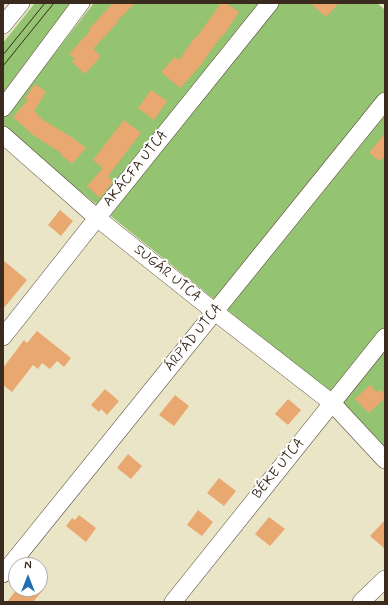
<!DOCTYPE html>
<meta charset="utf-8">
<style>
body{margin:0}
#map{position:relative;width:388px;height:605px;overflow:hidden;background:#ebe5c8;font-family:Mynerve,sans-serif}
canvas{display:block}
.frame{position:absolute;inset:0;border:4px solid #3b2a1e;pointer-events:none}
.north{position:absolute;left:8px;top:557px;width:40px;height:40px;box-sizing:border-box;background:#fff;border:1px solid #b1aaa5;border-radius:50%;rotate:0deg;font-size:11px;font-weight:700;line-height:16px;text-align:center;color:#3b2a1e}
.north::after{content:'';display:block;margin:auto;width:14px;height:18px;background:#1f6fb2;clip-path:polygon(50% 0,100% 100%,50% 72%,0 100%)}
</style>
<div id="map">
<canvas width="388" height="605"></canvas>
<div class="frame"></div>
<div class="north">N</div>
</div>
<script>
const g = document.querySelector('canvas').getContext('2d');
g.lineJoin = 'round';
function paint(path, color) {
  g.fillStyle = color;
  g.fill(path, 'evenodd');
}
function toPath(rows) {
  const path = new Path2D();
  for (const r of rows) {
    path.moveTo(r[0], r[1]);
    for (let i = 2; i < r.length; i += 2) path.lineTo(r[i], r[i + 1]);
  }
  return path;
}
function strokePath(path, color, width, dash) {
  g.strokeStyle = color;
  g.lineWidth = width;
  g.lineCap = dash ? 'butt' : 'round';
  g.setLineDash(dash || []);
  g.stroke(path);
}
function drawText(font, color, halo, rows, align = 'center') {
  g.font = font + ' Mynerve,sans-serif';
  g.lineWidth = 4;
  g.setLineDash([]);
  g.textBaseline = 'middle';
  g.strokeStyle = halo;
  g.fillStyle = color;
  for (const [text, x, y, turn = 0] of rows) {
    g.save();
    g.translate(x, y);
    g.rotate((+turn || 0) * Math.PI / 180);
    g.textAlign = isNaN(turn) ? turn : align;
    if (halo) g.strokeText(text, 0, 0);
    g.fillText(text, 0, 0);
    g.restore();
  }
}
paint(toPath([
 [35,3,74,3,3,96,3,43],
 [94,3,377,3,385,10,385,452,329,393,230,312,3,129,3,119]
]), '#94c371');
paint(toPath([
 [113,3,135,3,117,21,118,22,93,49,101,56,85,74,72,62,75,59,69,54,90,31,89,29],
 [221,3,226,3,239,12,223,36,222,35,200,66,180,88,161,72,175,57,179,60,195,37,196,38],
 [310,3,339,3,326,17],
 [35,84,46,92,34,111,43,120,73,138,86,148,72,164,60,154,61,153,33,135,13,117,28,100,25,98],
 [151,90,167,101,154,120,138,108],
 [124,120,141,133,108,176,113,182,100,198,87,186,103,168,93,160],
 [385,133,385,155,380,161,369,153],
 [60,210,73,221,61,236,48,225],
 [3,260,27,280,3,309],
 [37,331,71,358,64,367,57,361,50,369,42,363,38,369,33,365,12,392,3,385,3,368,24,340,27,343],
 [370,385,377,392,380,390,385,395,385,398,369,413,355,399],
 [105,389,119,401,107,415,101,409,99,412,91,405],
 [175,395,189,406,174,426,159,415],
 [288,399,301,410,288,425,275,414],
 [128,454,142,466,131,479,117,468],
 [219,478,236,491,224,506,207,493],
 [198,510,213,522,202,536,187,525],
 [79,515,96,528,86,542,66,526,72,518,75,520],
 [269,517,285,529,270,546,255,534],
 [385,520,385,549,370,536],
 [17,589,44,589,33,602,7,602]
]), '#e8a870');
const minor = toPath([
 [3,25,21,3],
 [3,108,81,3],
 [3,135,97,218,215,312,332,403,385,460],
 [3,337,97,218,270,3],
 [3,574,385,101],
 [173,602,385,337],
 [361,602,385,579]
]);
strokePath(minor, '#554638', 18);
strokePath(minor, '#fff', 17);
strokePath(toPath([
 [3,55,45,3],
 [3,66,54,3]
]), '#3b2a1e', 1);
drawText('14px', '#3b2a1e', '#fff', [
 ["AKÁCFA UTCA",136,169,-51],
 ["SUGÁR UTCA",167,274,39],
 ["ÁRPÁD UTCA",194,338,-51],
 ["BÉKE UTCA",279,469,-51]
]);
</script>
